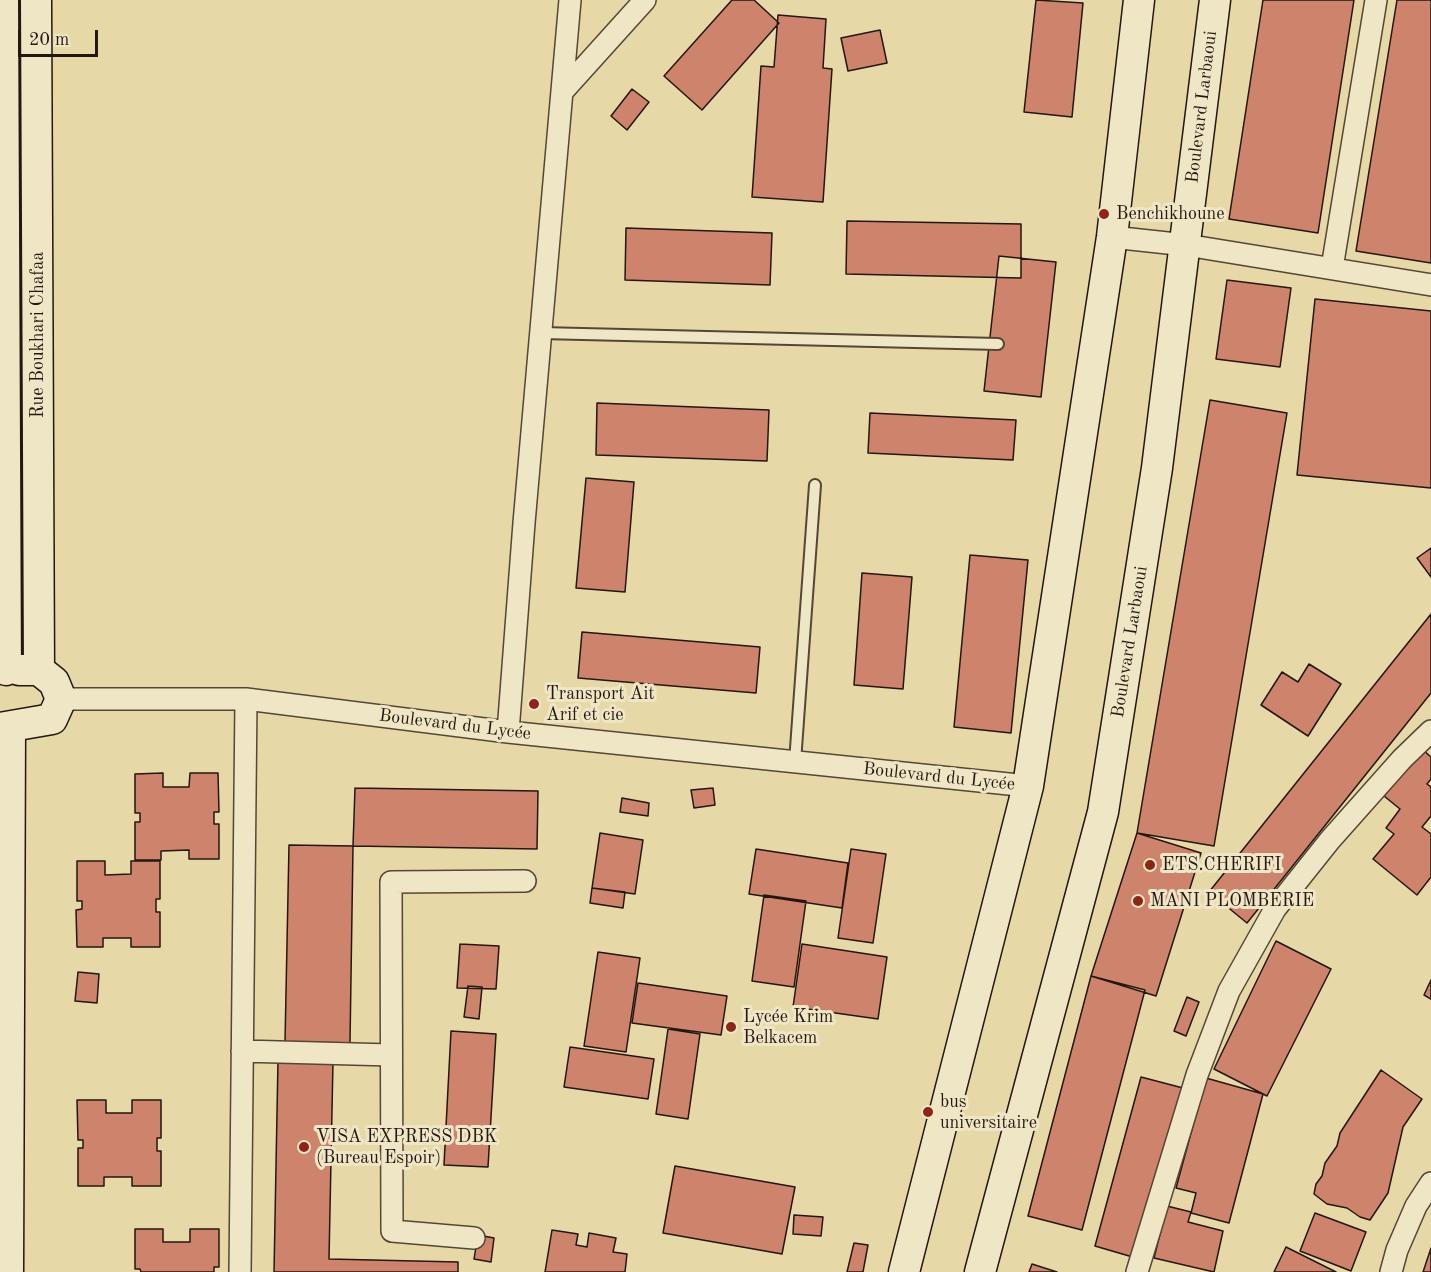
<!DOCTYPE html>
<meta charset="utf-8">
<style>
body{margin:0}
#map{position:relative;width:1431px;height:1272px;overflow:hidden;background:#e7d8a7;font-family:"Old Standard TT",serif}
canvas{display:block}
.scale{position:absolute;left:18px;top:30px;width:80px;height:27px;box-sizing:border-box;border:3px solid #23170f;border-top:0;padding-left:8px;font-size:18px;line-height:21px;white-space:nowrap;color:#23170f;-webkit-text-stroke:4px #efe6c6;paint-order:stroke}
</style>
<div id="map">
<canvas width="1431" height="1272"></canvas>
<div class="scale">20 m</div>
</div>
<script>
const g = document.querySelector('canvas').getContext('2d');
g.lineJoin = 'round';
function paint(path, color) {
  g.fillStyle = color;
  g.fill(path, 'evenodd');
}
function toPath(rows) {
  const path = new Path2D();
  for (const r of rows) {
    path.moveTo(r[0], r[1]);
    for (let i = 2; i < r.length; i += 2) path.lineTo(r[i], r[i + 1]);
  }
  return path;
}
function strokePath(path, color, width, dash) {
  g.strokeStyle = color;
  g.lineWidth = width;
  g.lineCap = dash ? 'butt' : 'round';
  g.setLineDash(dash || []);
  g.stroke(path);
}
function drawText(font, color, halo, rows, align = 'center') {
  g.font = font + ' "Old Standard TT",serif';
  g.lineWidth = 6;
  g.setLineDash([]);
  g.textBaseline = 'middle';
  g.strokeStyle = halo;
  g.fillStyle = color;
  for (const [text, x, y, turn = 0] of rows) {
    g.save();
    g.translate(x, y);
    g.rotate((+turn || 0) * Math.PI / 180);
    g.textAlign = isNaN(turn) ? turn : align;
    if (halo) g.strokeText(text, 0, 0);
    g.fillText(text, 0, 0);
    g.restore();
  }
}
const building = toPath([
 [732,0,754,0,779,23,702,110,664,76,732,0],
 [1036,0,1083,3,1072,117,1024,112,1036,0],
 [1263,0,1354,0,1318,233,1229,219,1263,0],
 [1397,0,1431,0,1431,263,1356,251,1397,0],
 [778,15,826,19,823,68,832,69,823,202,752,197,761,66,774,67,778,15],
 [880,30,887,63,848,71,841,38,880,30],
 [632,89,649,102,627,130,611,116,632,89],
 [847,221,1021,224,1021,278,846,274,847,221],
 [626,228,772,233,770,285,625,280,626,228],
 [999,256,1056,262,1041,397,984,391,999,256],
 [1227,280,1291,288,1280,367,1216,359,1227,280],
 [1315,299,1431,311,1431,488,1297,475,1315,299],
 [1210,400,1287,413,1214,846,1137,833,1210,400],
 [597,403,769,410,767,461,596,455,597,403],
 [870,413,1016,420,1013,460,868,453,870,413],
 [586,478,634,482,625,592,576,588,586,478],
 [1431,548,1431,577,1417,558,1431,548],
 [970,555,1028,560,1011,733,954,727,970,555],
 [862,573,912,577,903,689,854,685,862,573],
 [1431,614,1431,693,1247,923,1209,892,1431,614],
 [582,632,760,647,756,693,578,678,582,632],
 [1309,664,1341,684,1308,736,1261,705,1282,672,1298,682,1309,664],
 [1422,749,1431,757,1431,779,1427,784,1431,787,1431,816,1422,827,1431,834,1431,877,1417,895,1373,859,1394,834,1386,828,1400,809,1384,796,1422,749],
 [163,773,163,787,189,787,190,773,218,773,219,812,214,812,214,824,219,824,219,859,189,859,189,850,161,851,161,860,135,860,135,822,140,822,140,813,135,813,135,774,163,773],
 [355,788,538,791,537,849,353,846,355,788],
 [713,788,715,805,694,808,691,790,713,788],
 [622,798,649,803,648,816,620,812,622,798],
 [600,833,643,840,635,894,592,888,600,833],
 [1137,833,1201,853,1156,996,1091,976,1137,833],
 [289,845,353,846,350,1043,285,1042,289,845],
 [756,849,848,863,842,908,749,894,756,849],
 [851,849,886,854,873,943,838,938,851,849],
 [77,861,105,861,105,875,131,874,131,861,160,861,160,899,156,899,156,912,160,912,160,947,131,947,131,938,103,938,103,947,77,947,76,910,82,909,82,901,77,901,77,861],
 [592,888,625,892,623,908,590,903,592,888],
 [764,895,806,901,794,987,752,981,764,895],
 [1276,941,1331,969,1267,1096,1214,1069,1276,941],
 [460,944,499,946,496,989,457,988,460,944],
 [802,944,887,957,878,1019,793,1007,802,944],
 [598,952,640,958,626,1052,584,1046,598,952],
 [78,972,99,974,97,1003,75,1001,78,972],
 [1091,976,1145,990,1082,1230,1028,1216,1091,976],
 [1431,980,1431,999,1424,995,1431,980],
 [638,983,727,996,721,1035,632,1023,638,983],
 [468,986,482,987,479,1019,464,1017,468,986],
 [1187,997,1199,1002,1186,1036,1174,1031,1187,997],
 [668,1029,700,1034,688,1119,656,1114,668,1029],
 [451,1031,496,1034,488,1167,444,1165,451,1031],
 [570,1047,654,1059,648,1099,564,1087,570,1047],
 [278,1060,333,1061,329,1259,458,1262,458,1272,274,1272,278,1060],
 [1381,1070,1422,1099,1403,1127,1388,1193,1370,1220,1360,1217,1347,1208,1327,1204,1314,1194,1316,1184,1322,1176,1325,1163,1337,1146,1340,1133,1381,1070],
 [1141,1077,1183,1088,1136,1258,1095,1246,1141,1077],
 [1206,1078,1263,1094,1229,1223,1191,1213,1196,1193,1176,1188,1206,1078],
 [77,1100,106,1100,106,1113,132,1113,132,1100,161,1100,161,1138,157,1138,157,1151,161,1151,161,1186,132,1186,132,1177,104,1177,104,1186,78,1186,78,1148,83,1148,83,1140,78,1140,77,1100],
 [675,1166,795,1187,782,1254,663,1233,675,1166],
 [1167,1206,1191,1212,1188,1222,1223,1231,1214,1272,1154,1258,1167,1206],
 [1315,1213,1366,1232,1351,1271,1300,1251,1315,1213],
 [794,1215,823,1217,821,1236,793,1234,794,1215],
 [135,1229,163,1229,163,1242,190,1242,190,1229,219,1229,219,1267,214,1267,214,1272,141,1272,140,1269,135,1269,135,1229],
 [552,1230,578,1234,576,1245,587,1247,589,1233,616,1238,613,1252,627,1254,625,1272,545,1272,552,1230],
 [478,1235,494,1238,491,1262,474,1259,478,1235],
 [854,1243,868,1245,863,1272,847,1272,854,1243],
 [1286,1247,1336,1272,1274,1272,1286,1247],
 [1431,1248,1431,1272,1423,1272,1431,1248],
 [1032,1264,1057,1272,1029,1272,1032,1264]
]);
paint(building, '#ce846c');
strokePath(building, '#23170f', 1.5);
const lane = toPath([
 [541,333,998,344],
 [795,762,815,485]
]);
const street = toPath([
 [562,92,645,0],
 [1112,237,1186,245,1431,285],
 [1332,268,1376,0],
 [61,699,246,699,508,732,1028,786],
 [508,732,524,523,570,0],
 [242,1051,391,1055],
 [474,1238,392,1231,391,882,525,881],
 [240,1272,246,699],
 [1137,1272,1197,1075,1229,991,1275,909,1330,840,1402,759,1431,731],
 [1391,1272,1397,1250,1416,1206,1431,1183]
]);
const secondary = toPath([
 [3,0,6,670],
 [36,0,39,670],
 [0,728,52,719,61,699,54,682,39,670,19,670],
 [8,1272,10,728],
 [904,1272,1028,786,1112,237,1139,0],
 [980,1272,1103,812,1157,468,1215,0]
]);
strokePath(lane, '#544735', 14);
strokePath(street, '#544735', 24);
strokePath(secondary, '#23170f', 33);
strokePath(lane, '#efe6c6', 10);
strokePath(street, '#efe6c6', 21);
strokePath(secondary, '#efe6c6', 30);
for (const [x, y, r, color] of [
 [1104,214,6,"#8f2418"],
 [534,704,6,"#8f2418"],
 [1150,865,6,"#8f2418"],
 [1138,901,6,"#8f2418"],
 [731,1027,6,"#8f2418"],
 [928,1112,6,"#8f2418"],
 [304,1147,6,"#8f2418"]
]) {
  const dot = new Path2D();
  dot.arc(x, y, r, 0, 2 * Math.PI);
  g.fillStyle = color;
  g.fill(dot);
  strokePath(dot, '#efe6c6', 2);
}
drawText('18px', '#23170f', '#efe6c6', [
 ["Boulevard Larbaoui",1202,107,-83],
 ["Rue Boukhari Chafaa",38,335,-90],
 ["Boulevard Larbaoui",1130,642,-81],
 ["Boulevard du Lycée",455,725,7],
 ["Boulevard du Lycée",939,777,6]
]);
drawText('18px', '#23170f', '#efe6c6', [
 ["Benchikhoune",1116,214],
 ["Transport Ait",546,694],
 ["Arif et cie",546,715],
 ["ETS.CHERIFI",1162,865],
 ["MANI PLOMBERIE",1150,901],
 ["Lycée Krim",743,1017],
 ["Belkacem",743,1038],
 ["bus",940,1102],
 ["universitaire",940,1123],
 ["VISA EXPRESS DBK",316,1137],
 ["(Bureau Espoir)",316,1158]
], 'left');
</script>
